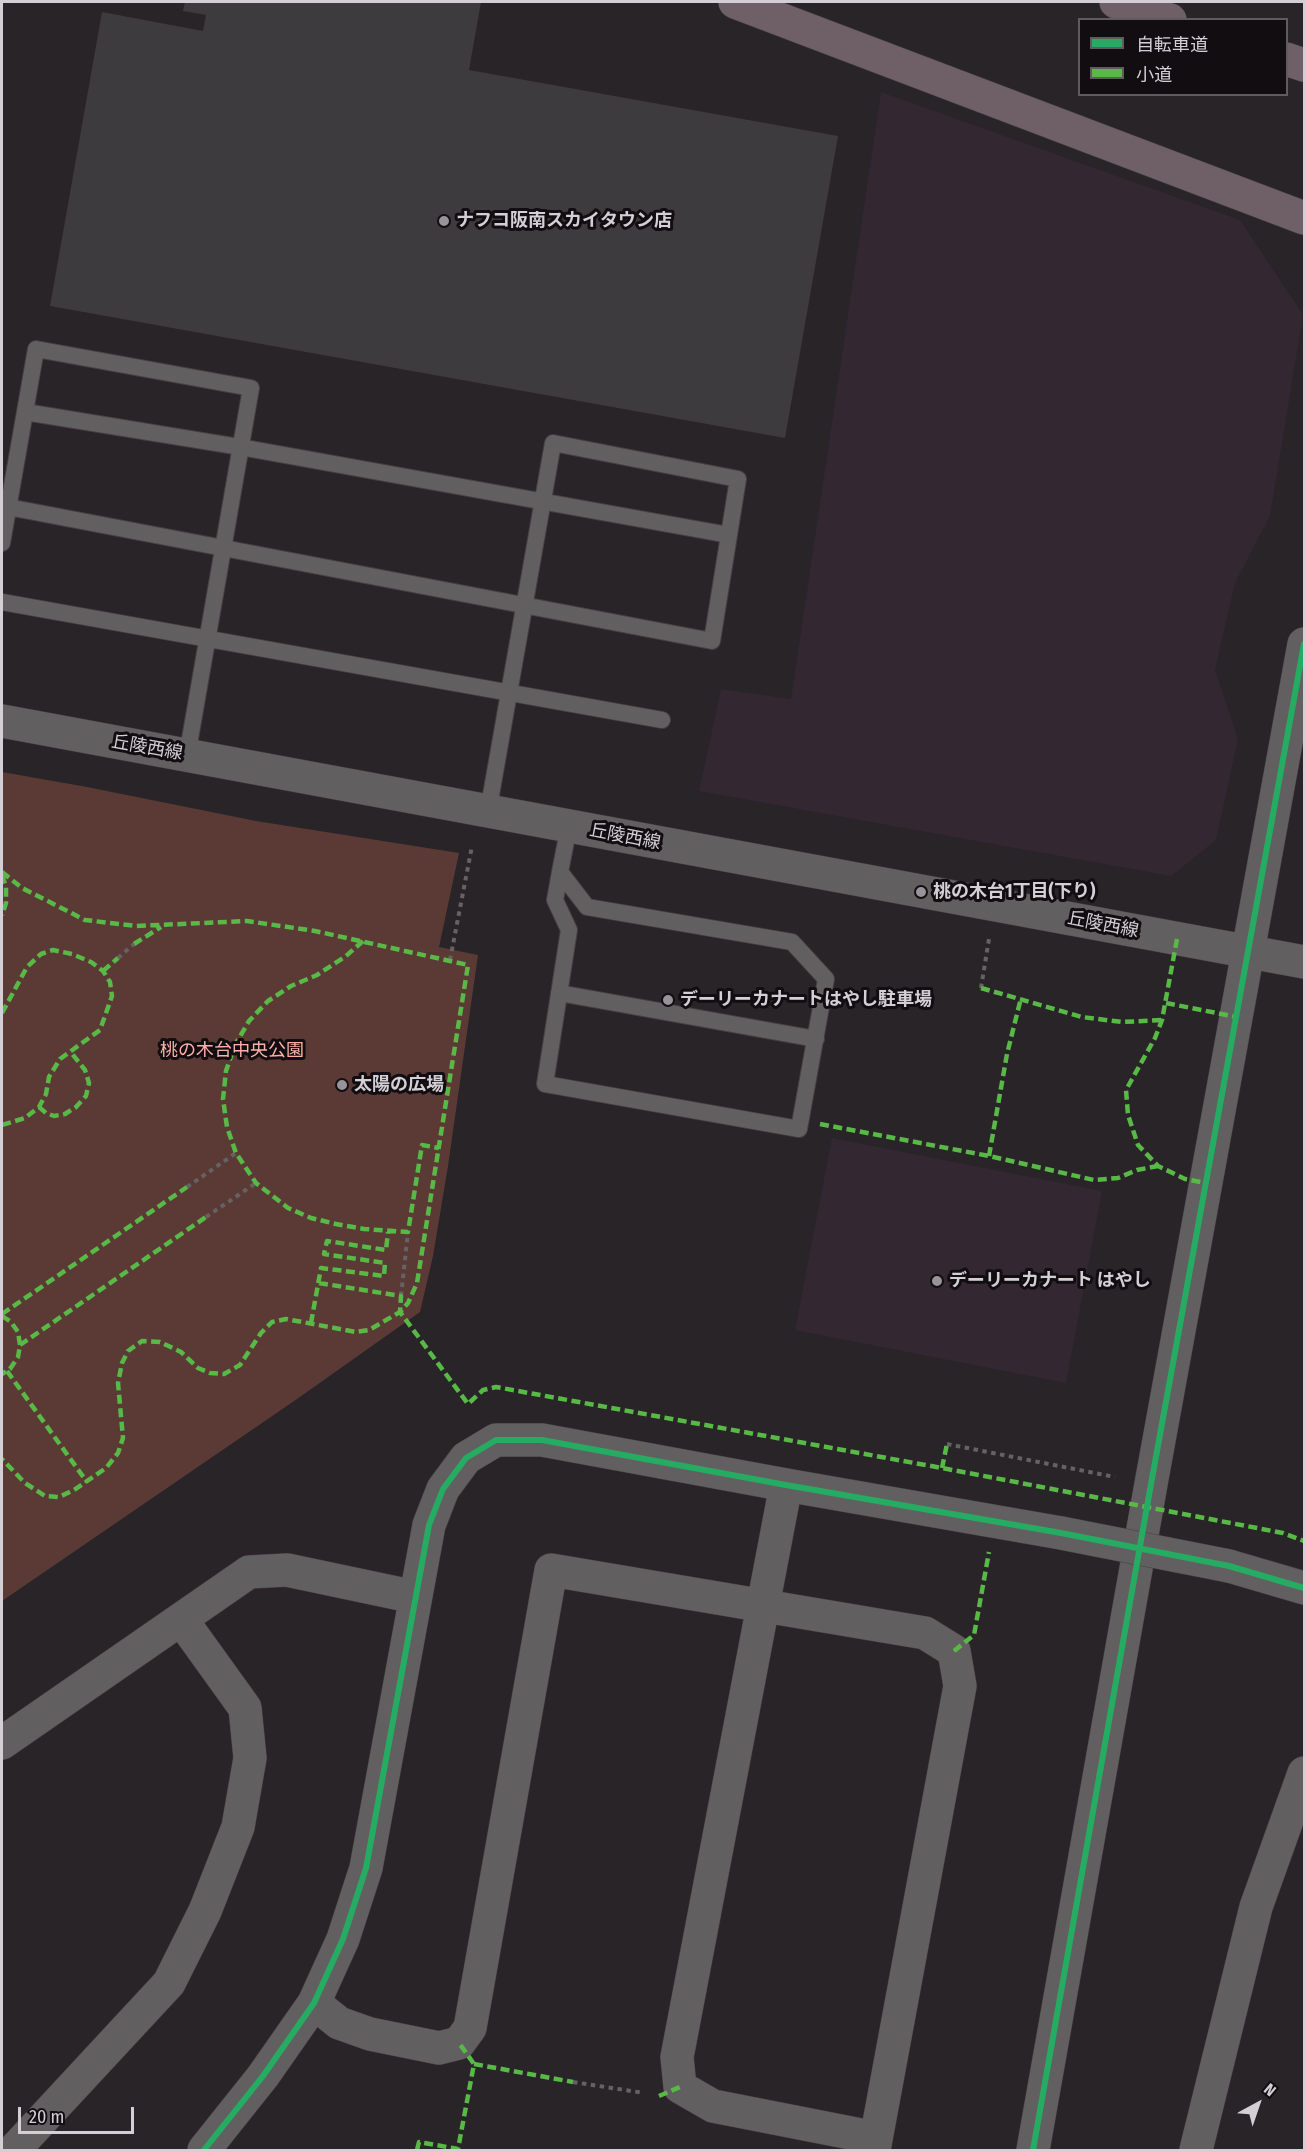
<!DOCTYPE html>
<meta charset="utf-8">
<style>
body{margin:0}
#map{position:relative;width:1306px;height:2152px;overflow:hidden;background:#292428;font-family:"Fira Sans Condensed","Noto Sans JP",sans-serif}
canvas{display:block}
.frame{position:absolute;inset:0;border:3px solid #d4cfd4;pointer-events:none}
.legend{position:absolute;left:1078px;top:18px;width:210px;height:78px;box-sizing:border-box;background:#110d10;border:2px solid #5f5b5e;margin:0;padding:8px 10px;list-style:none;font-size:18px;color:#d4cfd4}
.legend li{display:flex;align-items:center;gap:12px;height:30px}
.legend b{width:30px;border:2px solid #5f5b5e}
.north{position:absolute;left:1228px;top:2074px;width:60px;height:60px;-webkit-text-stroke:4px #110d10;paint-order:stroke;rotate:40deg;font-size:16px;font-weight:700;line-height:24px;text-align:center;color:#d4cfd4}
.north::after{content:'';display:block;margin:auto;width:21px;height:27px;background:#d4cfd4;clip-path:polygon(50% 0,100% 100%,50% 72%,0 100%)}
.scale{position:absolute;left:18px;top:2107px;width:116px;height:27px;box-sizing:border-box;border:3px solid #d4cfd4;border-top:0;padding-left:8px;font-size:18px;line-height:21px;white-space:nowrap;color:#d4cfd4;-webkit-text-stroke:4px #110d10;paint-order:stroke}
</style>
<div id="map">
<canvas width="1306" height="2152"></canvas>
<div class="frame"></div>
<ul class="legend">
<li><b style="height:8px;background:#26ab63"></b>自転車道</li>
<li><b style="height:8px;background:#58b947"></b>小道</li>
</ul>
<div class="north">N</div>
<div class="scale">20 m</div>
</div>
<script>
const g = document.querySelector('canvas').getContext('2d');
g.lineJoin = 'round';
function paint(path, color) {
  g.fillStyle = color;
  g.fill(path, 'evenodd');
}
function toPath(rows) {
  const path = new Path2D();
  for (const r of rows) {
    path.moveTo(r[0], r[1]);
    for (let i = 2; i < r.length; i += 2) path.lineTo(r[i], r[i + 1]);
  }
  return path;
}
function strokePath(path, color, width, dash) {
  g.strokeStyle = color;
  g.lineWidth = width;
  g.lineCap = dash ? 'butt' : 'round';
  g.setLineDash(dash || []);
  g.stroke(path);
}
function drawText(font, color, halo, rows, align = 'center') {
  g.font = font + ' "Fira Sans Condensed","Noto Sans JP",sans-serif';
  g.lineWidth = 6;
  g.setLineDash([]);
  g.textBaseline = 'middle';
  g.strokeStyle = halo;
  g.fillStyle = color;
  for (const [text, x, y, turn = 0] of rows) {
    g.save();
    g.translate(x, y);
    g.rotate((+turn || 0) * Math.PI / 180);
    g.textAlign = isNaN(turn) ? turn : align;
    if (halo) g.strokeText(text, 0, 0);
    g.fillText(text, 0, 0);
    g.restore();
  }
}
paint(toPath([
 [881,92,1240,220,1303,315,1270,516,1235,583,1215,670,1238,739,1216,840,1171,876,699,791,721,689,791,699],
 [832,1138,1102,1191,1066,1383,795,1330]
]), '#332731');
paint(toPath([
 [2,772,87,787,256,821,459,853,439,947,478,955,448,1166,433,1256,420,1312,297,1399,2,1601]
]), '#5b3a36');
paint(toPath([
 [185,2,481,2,469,70,838,136,785,438,50,306,102,12,203,31,206,15,183,11]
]), '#3d3b3e');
const lane = toPath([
 [8,507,712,641,729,535,240,447,25,412],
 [2,543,36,349,251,388,187,756],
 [2,602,662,720],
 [488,812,553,443,738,479,729,535],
 [560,872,587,907,792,942,826,979,799,1129,545,1084,569,930,555,900,560,872,569,826],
 [559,993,816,1039]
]);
const street = toPath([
 [786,1485,677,2057,680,2087,713,2106,876,2138],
 [2,1743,249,1572,287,1570,415,1597],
 [314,2003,339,2023,370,2034,439,2048,459,2043,470,2028,551,1570,925,1633,954,1651,960,1686,874,2150],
 [14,2150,169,1983,205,1911,238,1827,250,1758,245,1708,181,1619],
 [1196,2150,1256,1907,1304,1773]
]);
const secondary = toPath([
 [2,721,1304,962],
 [1229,1566,1304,1588],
 [204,2150,263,2076,314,2003,343,1939,366,1868,429,1525,443,1489,466,1458,496,1440,542,1440,786,1485,1061,1533],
 [1033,2150,1151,1484,1304,644]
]);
const highway = toPath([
 [735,2,1304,218],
 [1116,2,1170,20],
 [1286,59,1304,65]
]);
strokePath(lane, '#444044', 18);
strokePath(street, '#444044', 34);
strokePath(secondary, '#444044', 34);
strokePath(highway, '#444044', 34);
strokePath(toPath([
 [118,958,134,944],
 [450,960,472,846],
 [981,988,989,939],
 [187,1187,236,1153],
 [206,1217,256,1183],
 [401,1296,408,1232],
 [947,1444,1115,1477],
 [573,2082,644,2093]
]), '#656264', 4, [4.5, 4.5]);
strokePath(lane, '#625f61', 16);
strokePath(street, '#625f61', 33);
strokePath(secondary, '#625f61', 33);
strokePath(highway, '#6e6066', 33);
const secondaryBridge = toPath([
 [1061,1533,1229,1566]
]);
strokePath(secondaryBridge, '#444044', 34, []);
strokePath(secondaryBridge, '#625f61', 33);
strokePath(toPath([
 [2,872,22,888,85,920,136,926,247,921,315,931,468,965,417,1283,408,1303,400,1312,369,1330,356,1332,286,1319,272,1322,261,1333,240,1365,224,1374,210,1373,198,1368,181,1352,160,1342,142,1341,128,1351,122,1363,118,1383,123,1438,118,1453,106,1468,74,1490,59,1497,45,1496,25,1483,2,1459],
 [2,875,6,887,6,903,2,915],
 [1177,939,1162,1020,1155,1038,1126,1090,1128,1115,1138,1145,1158,1166,1185,1179,1206,1183],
 [363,941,346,956,317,975,291,986,268,1001,249,1021,235,1045,226,1071,223,1099,227,1127,236,1153,256,1183,288,1208,311,1218,336,1224,364,1229,408,1232,422,1145,439,1148],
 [134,944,161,927],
 [103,971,118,958],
 [981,988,1082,1017,1122,1022,1162,1020],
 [1166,1003,1237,1017],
 [2,1013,27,967,41,954,53,950,72,954,91,962,103,971,110,982,112,996,100,1030,60,1059,49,1077,46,1094,39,1107,25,1118,2,1125],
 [39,1107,46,1113,54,1116,65,1114,76,1107,86,1096,89,1083,85,1070,70,1051],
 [820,1124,989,1156,1094,1180,1118,1178,1137,1170,1158,1166],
 [989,1156,1007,1054,1021,998],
 [319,1283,401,1296,400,1312,468,1404,483,1390,496,1387,942,1468,1283,1533,1304,1541],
 [2,1314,187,1187],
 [2,1316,11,1322,18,1332,20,1345,18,1357,10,1369,2,1374],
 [311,1323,321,1268,384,1276,385,1263,324,1254,327,1241,386,1250,388,1232],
 [20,1345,206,1217],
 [7,1371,87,1482],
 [942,1468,947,1444],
 [954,1651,974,1635,989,1552],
 [474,2064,573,2082],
 [659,2096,680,2087],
 [417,2150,419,2142,458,2149,474,2064,459,2043]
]), '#58b947', 4.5, [9, 4.5]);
strokePath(toPath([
 [204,2150,263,2076,314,2003,343,1939,366,1868,429,1525,443,1489,466,1458,496,1440,542,1440,786,1485,1061,1533,1229,1566,1304,1588],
 [1033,2150,1151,1484,1304,644]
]), '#26ab63', 6);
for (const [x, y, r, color] of [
 [444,221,6,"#989398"],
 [921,892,6,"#989398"],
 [668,1000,6,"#989398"],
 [342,1085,6,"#989398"],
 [937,1281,6,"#989398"]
]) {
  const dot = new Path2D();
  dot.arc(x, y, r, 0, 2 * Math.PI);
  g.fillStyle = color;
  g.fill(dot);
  strokePath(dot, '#110d10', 2);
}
drawText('bold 18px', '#d4cfd4', '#110d10', [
 ["ナフコ阪南スカイタウン店",456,221],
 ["桃の木台1丁目(下り)",933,892],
 ["デーリーカナートはやし駐車場",680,1000],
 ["太陽の広場",354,1085],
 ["デーリーカナート はやし",949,1281]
], 'left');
drawText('18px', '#d4cfd4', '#110d10', [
 ["丘陵西線",147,748,10],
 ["丘陵西線",625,837,11],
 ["丘陵西線",1103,925,11]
]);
drawText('18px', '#fcb0a6', '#110d10', [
 ["桃の木台中央公園",232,1051]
]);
</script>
